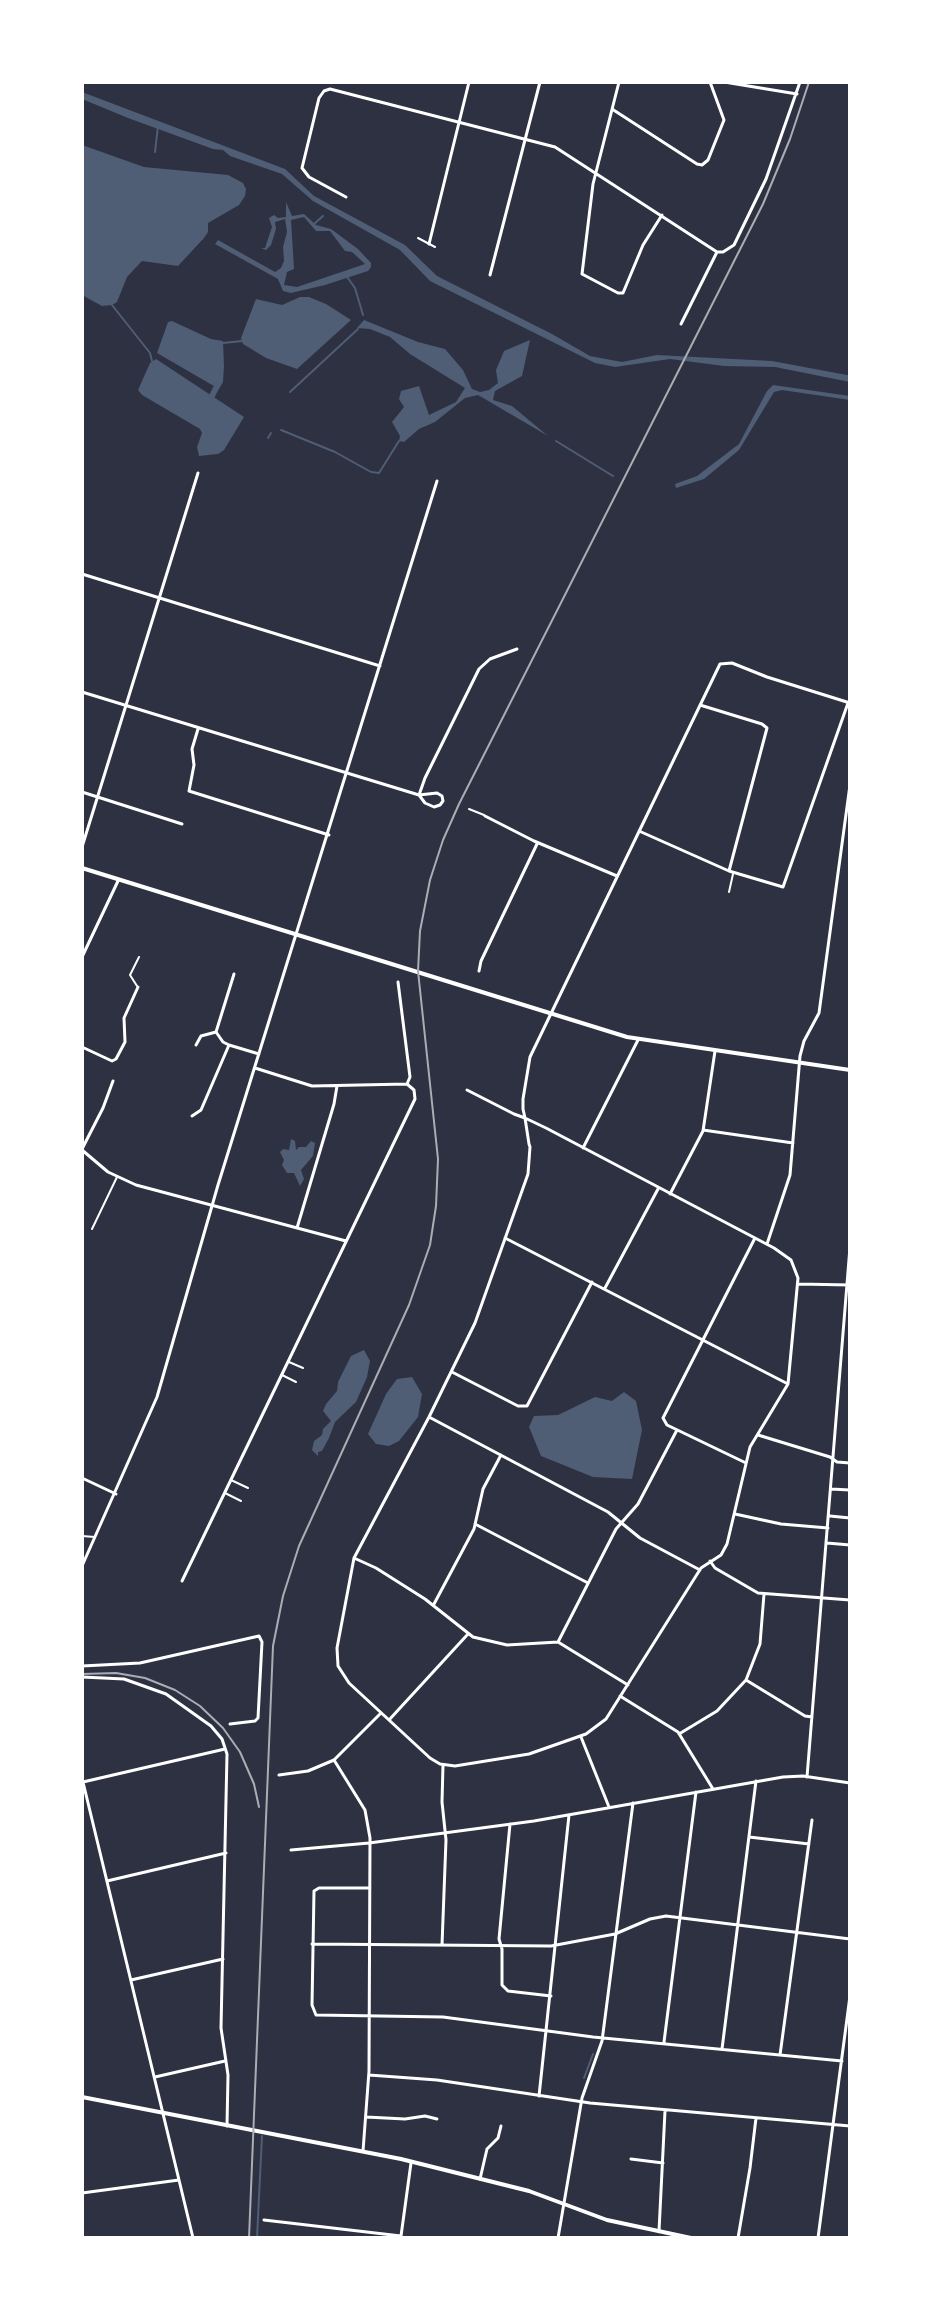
<!DOCTYPE html>
<style>
body{margin:0}
#map{position:relative;width:932px;height:2320px;overflow:hidden;background:#2d3142;font-family:"Noto Sans",sans-serif}
canvas{display:block}
.frame{position:absolute;inset:0;border:84px solid #fff;pointer-events:none}
</style>
<div id="map">
<canvas width="932" height="2320"></canvas>
<div class="frame"></div>
</div>
<script>
const g = document.querySelector('canvas').getContext('2d');
g.lineJoin = 'round';
function paint(path, color) {
  g.fillStyle = color;
  g.fill(path, 'evenodd');
}
function toPath(rows) {
  const path = new Path2D();
  for (const r of rows) {
    path.moveTo(r[0], r[1]);
    for (let i = 2; i < r.length; i += 2) path.lineTo(r[i], r[i + 1]);
  }
  return path;
}
function strokePath(path, color, width, dash) {
  g.strokeStyle = color;
  g.lineWidth = width;
  g.lineCap = dash ? 'butt' : 'round';
  g.setLineDash(dash || []);
  g.stroke(path);
}
paint(toPath([
 [82,92,285,169,314,196,405,245,437,276,552,334,590,356,622,362,657,355,772,361,847,375,850,376,850,382,775,367,724,366,670,359,615,367,595,363,430,281,400,250,313,201,282,174,230,156,223,150,213,149,128,118,82,99],
 [82,145,144,167,228,175,243,183,246,189,245,196,239,205,208,223,208,232,204,238,178,266,142,261,127,277,117,302,112,305,102,306,82,295],
 [286,202,292,216,304,214,316,225,331,229,358,249,371,263,371,267,368,271,325,285,291,293,283,291,278,279,215,244,218,240,275,272,281,268,284,261,283,247,287,232,285,219,275,222,276,229,271,245,266,250,261,248,265,248,272,227,269,218,274,215,278,218,286,217],
 [304,217,316,231,330,231,345,251,352,252,365,264,297,287,284,285,287,272,294,269,291,220],
 [300,297,309,297,326,304,351,320,297,369,266,358,243,344,241,338,256,299,282,305],
 [364,320,418,342,445,349,463,370,472,389,480,392,489,390,498,383,496,370,504,351,530,340,522,376,495,391,493,400,512,406,548,436,478,395,465,398,435,422,419,429,404,442,399,441,400,436,392,422,404,407,399,399,401,391,419,386,429,415,456,402,465,388,410,354,390,337,370,329,357,328],
 [172,321,211,339,223,341,224,366,223,382,219,389,157,353,168,322],
 [156,359,244,417,224,450,218,454,199,456,197,447,202,433,200,429,142,395,138,390,150,363],
 [773,385,850,396,850,400,782,390,774,392,739,450,704,479,676,488,675,484,697,476,739,444,767,391],
 [291,1139,295,1141,296,1150,299,1147,306,1147,311,1141,315,1143,313,1156,301,1170,304,1179,300,1186,294,1173,287,1173,282,1165,284,1160,280,1152,283,1149,289,1150],
 [364,1350,370,1361,367,1377,356,1402,335,1422,329,1438,322,1451,318,1452,318,1456,312,1450,314,1441,322,1435,323,1429,331,1421,323,1411,326,1404,337,1391,338,1382,351,1356],
 [412,1377,422,1394,418,1417,399,1441,389,1446,376,1444,368,1434,386,1394,397,1379],
 [624,1392,636,1401,642,1430,632,1479,593,1477,541,1456,529,1427,534,1416,558,1415,595,1397,612,1401]
]), '#4f5d75');
strokePath(toPath([
 [155,152,158,126],
 [314,224,323,216],
 [345,274,355,288,363,315],
 [112,305,150,353,152,361],
 [223,343,242,341],
 [290,392,358,329],
 [281,430,335,452,371,472,379,473,399,441],
 [268,438,271,433],
 [556,441,613,476],
 [584,2078,593,2054],
 [257,2238,262,2136]
]), '#4f5d75', 2);
strokePath(toPath([
 [212,396,216,388]
]), '#4f5d75', 6);
strokePath(toPath([
 [418,238,435,247],
 [469,809,484,815],
 [729,892,733,874],
 [137,986,130,975,139,957],
 [92,1229,117,1177],
 [289,1362,303,1368],
 [282,1375,296,1382],
 [231,1480,248,1488],
 [225,1493,241,1501],
 [82,1536,95,1537]
]), '#fff', 2);
strokePath(toPath([
 [619,82,593,184,582,274,618,293,623,293,643,245,662,215],
 [724,82,797,94],
 [612,109,697,164,702,165,708,160,724,120,710,82],
 [346,197,309,177,302,168,319,98,324,91,330,89,555,147,717,252,723,252,734,245,766,179,800,82],
 [429,244,469,82],
 [490,275,540,82],
 [681,324,717,252],
 [82,574,380,666],
 [82,692,419,795,437,793,442,796,443,801,440,805,434,807,425,803,419,795],
 [700,705,762,724,767,728,729,871],
 [198,729,192,749,194,765,189,791,329,835],
 [82,792,182,824],
 [419,795,425,778,479,669,490,659,517,649],
 [485,816,534,841,617,876],
 [639,831,729,871,783,887,848,703],
 [82,847,198,473],
 [82,957,118,881],
 [479,971,481,961,537,844],
 [234,974,216,1032,223,1042,229,1045,259,1054],
 [398,982,410,1077,407,1084],
 [196,1045,201,1036,216,1032],
 [82,1047,112,1061,116,1059,125,1042,124,1018,138,987],
 [255,1068,312,1086,407,1084],
 [467,1090,514,1114,525,1118,546,1128,774,1248,791,1260,798,1278,788,1384,750,1447,727,1544,721,1555,701,1568,606,1719,586,1734,529,1754,455,1766,440,1764,430,1758,349,1683,338,1666,337,1648,354,1558,429,1417,475,1323,528,1174,530,1147,529,1144,525,1118,523,1109,523,1099,530,1057,720,664,732,663,767,677,850,703],
 [192,1116,201,1110,229,1045],
 [703,1130,793,1143],
 [583,1148,638,1040],
 [82,1149,103,1108,113,1081],
 [82,1150,108,1172,136,1185,346,1241],
 [670,1194,703,1131,715,1051],
 [297,1228,334,1104,337,1086],
 [505,1238,788,1384],
 [767,1244,790,1175,800,1056,804,1041,819,1013,850,785],
 [798,1284,850,1285],
 [605,1288,658,1189],
 [452,1372,518,1406,527,1406,592,1282],
 [429,1417,608,1512,640,1538,700,1570],
 [758,1435,830,1457,837,1462,850,1463],
 [746,1463,667,1425,663,1418,755,1238],
 [82,1478,116,1494],
 [831,1489,850,1490],
 [735,1514,781,1524,828,1528],
 [830,1516,850,1518],
 [475,1524,588,1583],
 [827,1543,850,1545],
 [354,1558,376,1568,425,1599,473,1637,507,1645,558,1642,628,1685],
 [710,1561,715,1568,758,1593,850,1600],
 [82,1566,157,1397,218,1185,437,481],
 [182,1581,415,1099,414,1090,407,1084],
 [434,1604,474,1529,483,1489,501,1455],
 [558,1642,616,1529,638,1504,677,1430],
 [82,1666,140,1663,259,1636,262,1642,258,1718,255,1721,230,1724],
 [82,1677,124,1679,166,1694,211,1726,222,1739,227,1754,221,2028,228,2075,227,2126],
 [746,1680,805,1716,812,1717],
 [620,1696,678,1732,713,1789],
 [389,1720,468,1634],
 [679,1734,717,1711,746,1680,760,1644,764,1594],
 [581,1737,609,1807],
 [334,1760,365,1810,370,1838,369,2071,363,2151],
 [279,1775,308,1771,334,1760,381,1713],
 [807,1777,850,1247],
 [82,1778,193,2238],
 [83,1782,225,1749],
 [510,1824,499,1939,502,1949,502,1985,508,1991,551,1996],
 [749,1837,809,1844],
 [291,1850,369,1843,534,1821,783,1777,803,1776,850,1783],
 [107,1881,226,1853],
 [370,1888,319,1888,314,1891,312,2005,316,2015,443,2017,593,2037,842,2061],
 [312,1944,551,1946,615,1934,650,1919,666,1916,850,1939],
 [442,1945,446,1840,442,1802,443,1765],
 [131,1980,223,1959],
 [664,2042,696,1792],
 [722,2049,756,1781],
 [780,2055,812,1820],
 [369,2075,437,2080,590,2103,850,2126],
 [155,2077,225,2061],
 [539,2096,569,1815],
 [366,2117,405,2119,425,2116,437,2119],
 [631,2159,663,2163],
 [480,2179,487,2149,498,2138,501,2126],
 [82,2193,179,2180],
 [264,2220,401,2236,411,2163],
 [659,2231,665,2111],
 [558,2238,582,2098,602,2041,633,1803],
 [738,2238,750,2168,756,2118],
 [818,2238,850,1996]
]), '#fff', 3);
strokePath(toPath([
 [82,868,627,1037,850,1070],
 [82,2097,401,2159,529,2191,607,2220,691,2238]
]), '#fff', 4);
strokePath(toPath([
 [82,1674,116,1673,145,1678,175,1690,200,1706,223,1728,240,1752,254,1784,259,1807],
 [249,2238,273,1646,283,1596,299,1546,409,1305,430,1245,436,1206,438,1159,418,971,420,931,430,880,443,840,459,804,763,204,790,139,809,82]
]), '#abadb3', 2);
</script>
